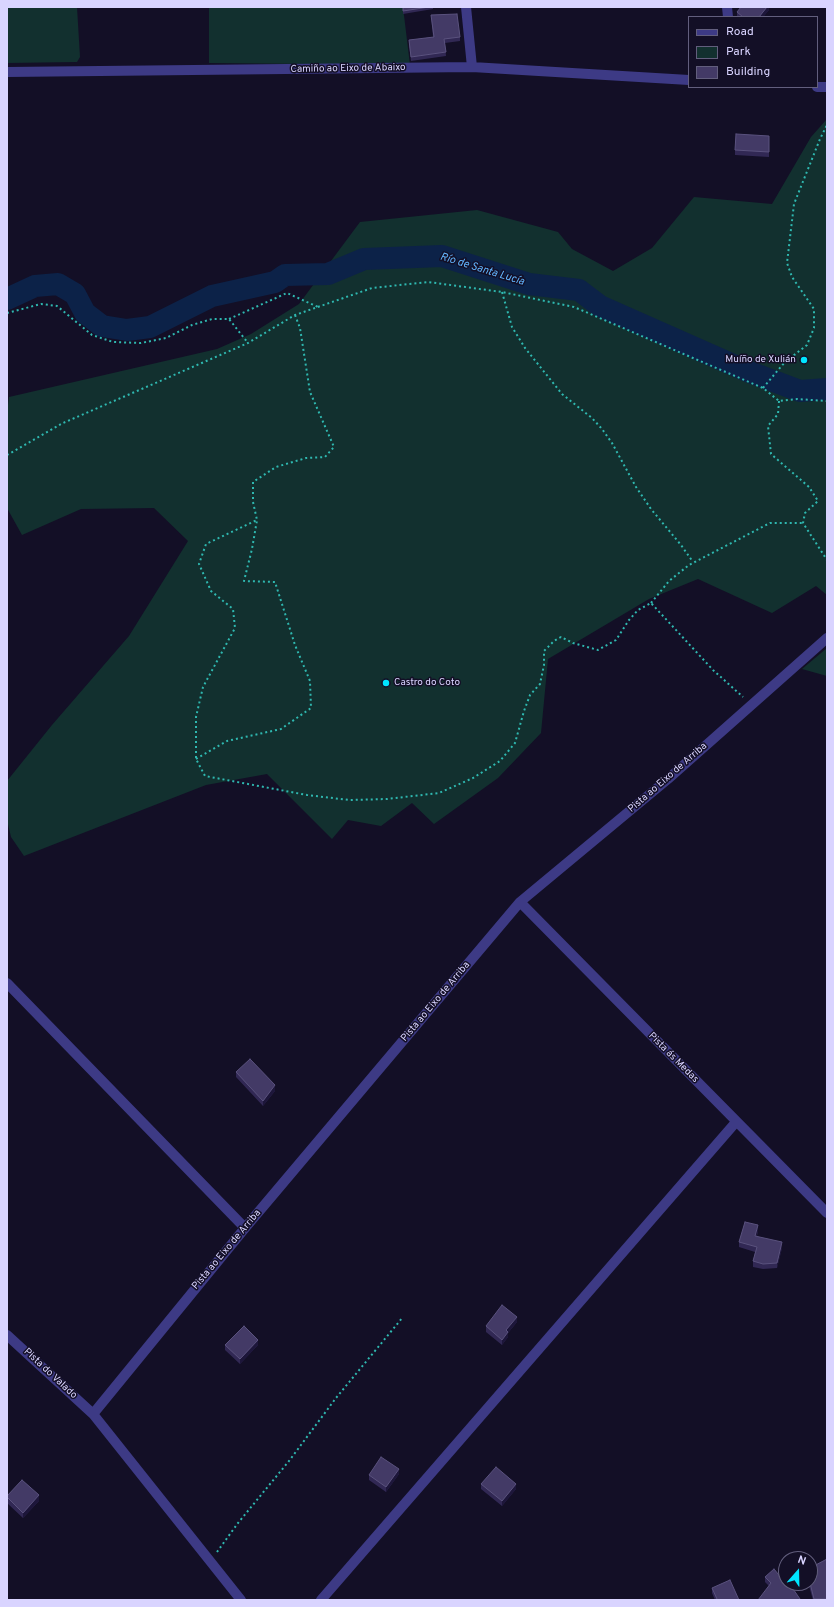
<!DOCTYPE html>
<meta charset="utf-8">
<style>
body{margin:0}
#map{position:relative;width:834px;height:1607px;overflow:hidden;background:#130f26;font-family:Overpass,sans-serif}
canvas{display:block}
.frame{position:absolute;inset:0;border:8px solid #d9d4ff;pointer-events:none}
.legend{position:absolute;left:688px;top:16px;width:130px;height:72px;box-sizing:border-box;background:#130f26;border:1px solid #625e7d;margin:0;padding:5px 7px;list-style:none;font-size:12px;color:#d9d4ff}
.legend li{display:flex;align-items:center;gap:8px;height:20px}
.legend b{width:20px;border:1px solid #625e7d}
.north{position:absolute;left:778px;top:1551px;width:40px;height:40px;box-sizing:border-box;background:#130f26;border:1px solid #625e7d;border-radius:50%;rotate:20deg;font-size:11px;font-weight:700;line-height:16px;text-align:center;color:#d9d4ff}
.north::after{content:'';display:block;margin:auto;width:14px;height:18px;background:#00e5ff;clip-path:polygon(50% 0,100% 100%,50% 72%,0 100%)}
</style>
<div id="map">
<canvas width="834" height="1607"></canvas>
<div class="frame"></div>
<ul class="legend">
<li><b style="height:5px;background:#3d3a85"></b>Road</li>
<li><b style="height:11px;background:#12302f"></b>Park</li>
<li><b style="height:11px;background:#433a66"></b>Building</li>
</ul>
<div class="north">N</div>
</div>
<script>
const g = document.querySelector('canvas').getContext('2d');
g.lineJoin = 'round';
function paint(path, color) {
  g.fillStyle = color;
  g.fill(path, 'evenodd');
}
function toPath(rows) {
  const path = new Path2D();
  for (const r of rows) {
    path.moveTo(r[0], r[1]);
    for (let i = 2; i < r.length; i += 2) path.lineTo(r[i], r[i + 1]);
  }
  return path;
}
function strokePath(path, color, width, dash) {
  g.strokeStyle = color;
  g.lineWidth = width;
  g.lineCap = dash ? 'butt' : 'round';
  g.setLineDash(dash || []);
  g.stroke(path);
}
function drawText(font, color, halo, rows, align = 'center') {
  g.font = font + ' Overpass,sans-serif';
  g.lineWidth = 3;
  g.setLineDash([]);
  g.textBaseline = 'middle';
  g.strokeStyle = halo;
  g.fillStyle = color;
  for (const [text, x, y, turn = 0] of rows) {
    g.save();
    g.translate(x, y);
    g.rotate((+turn || 0) * Math.PI / 180);
    g.textAlign = isNaN(turn) ? turn : align;
    if (halo) g.strokeText(text, 0, 0);
    g.fillText(text, 0, 0);
    g.restore();
  }
}
paint(toPath([
 [7,7,77,7,80,57,77,62,7,63],
 [209,7,403,7,410,65,209,63],
 [827,119,827,595,816,586,772,613,698,579,649,599,548,659,541,733,498,778,434,824,412,803,381,826,348,820,332,839,267,774,206,785,24,856,11,837,7,820,7,781,52,725,129,636,188,541,154,508,81,509,22,535,7,508,7,413,9,397,217,349,251,334,299,304,360,222,477,210,558,232,572,249,613,271,652,248,694,197,772,204,811,137],
 [827,648,827,676,802,669]
]), '#12302f');
strokePath(toPath([
 [7,299,35,286,58,284,75,294,85,313,102,326,127,330,150,327,212,296,275,282,285,275,328,274,364,259,442,256,529,284,579,290,600,306,747,371,800,391,827,389]
]), '#0c2248', 22);
strokePath(toPath([
 [502,292,512,327,525,348,562,394,592,418,602,429,612,443,636,487,651,509,681,545,693,562],
 [7,313,41,304,57,306,92,335,113,342,141,343,166,338,192,325,212,319,229,319,248,343],
 [295,315,300,328,310,392,334,447,325,457,306,458,276,467,253,482,253,502,257,520,206,544,199,564,211,591,233,609,235,628,203,687,196,717,196,759,205,776,307,795,349,800,387,799,439,793,473,778,500,761,515,743,524,711,530,695,540,684,544,665,544,651,554,641,561,637,573,643,598,650,616,640,629,620,638,610,651,603,713,670,743,697],
 [229,319,287,293,318,307],
 [763,388,784,363,807,345,814,328,814,309,792,277,787,263,794,204,820,139,827,125],
 [779,401,778,414,768,426,771,454,809,487,818,501,805,513,803,523,827,560],
 [7,455,63,423,248,343,295,315,372,288,428,282,502,292,574,307,763,388,779,401,797,399,827,401],
 [651,603,669,581,689,565,770,523,803,523],
 [196,759,227,741,281,729,311,708,310,681,295,645,275,582,244,581,252,549,257,520],
 [217,1552,238,1523,289,1461,336,1398,403,1317]
]), '#2fb8b0', 2, [2, 3]);
strokePath(toPath([
 [466,7,472,67],
 [727,7,728,17],
 [7,72,472,67,689,80],
 [817,87,827,87],
 [520,902,827,1213],
 [7,983,245,1228],
 [7,1335,93,1414,241,1600],
 [93,1414,245,1228,520,902,668,779,827,638],
 [321,1600,736,1122]
]), '#3d3a85', 10);
paint(toPath([
 [403,7,433,7,433,9,403,14],
 [769,7,769,10,763,17,737,17,737,12],
 [431,15,460,37,460,41,445,43,446,56,411,61,409,44,409,40,433,37],
 [769,136,769,157,735,155,735,150],
 [236,1072,275,1091,263,1106,236,1077],
 [758,1231,757,1236,782,1248,777,1268,763,1269,753,1267,753,1261,755,1252,739,1247,739,1242],
 [517,1322,508,1333,508,1337,502,1345,486,1332,486,1326],
 [225,1345,258,1345,240,1364,225,1350],
 [399,1474,386,1492,369,1480,369,1475],
 [481,1484,516,1489,502,1506,481,1489],
 [7,1496,39,1501,23,1518,7,1503],
 [827,1559,827,1600,813,1600,809,1586,810,1580,810,1568],
 [765,1577,800,1600,769,1586,765,1582],
 [712,1588,739,1600,715,1600,712,1593]
]), '#312854');
paint(toPath([
 [767,7,769,7,769,10,763,17,759,17],
 [275,1085,275,1091,263,1106,263,1101],
 [758,1225,758,1231,755,1241,755,1236],
 [782,1242,782,1248,777,1268,777,1263],
 [517,1317,517,1322,508,1333,508,1337,502,1345,502,1340,506,1330],
 [258,1340,258,1345,240,1364,240,1359],
 [399,1469,399,1474,386,1492,386,1487],
 [516,1484,516,1489,502,1506,502,1501],
 [39,1495,39,1501,23,1518,23,1513]
]), '#1d163a');
const building = toPath([
 [403,7,429,7,403,11,403,7],
 [741,7,767,7,759,17,743,17,737,12,741,7],
 [457,14,460,37,444,39,446,52,411,57,409,40,434,37,431,15,457,14],
 [736,134,769,136,769,152,735,150,736,134],
 [250,1059,275,1085,263,1101,236,1072,250,1059],
 [745,1222,758,1225,755,1236,782,1242,777,1263,763,1264,753,1261,757,1247,739,1242,745,1222],
 [502,1305,517,1317,506,1330,508,1332,502,1340,486,1326,502,1305],
 [244,1326,258,1340,240,1359,225,1345,244,1326],
 [381,1457,399,1469,386,1487,369,1475,381,1457],
 [496,1467,516,1484,502,1501,481,1484,496,1467],
 [22,1480,39,1495,23,1513,7,1497,7,1496,22,1480],
 [827,1559,827,1599,814,1599,810,1583,810,1580,811,1580,810,1568,827,1559],
 [774,1569,783,1580,786,1579,786,1583,789,1583,800,1599,797,1600,758,1600,771,1583,765,1577,774,1569],
 [730,1580,739,1600,717,1600,717,1599,712,1588,730,1580]
]);
paint(building, '#433a66');
strokePath(building, '#5a527e', 1);
for (const [x, y, r, color] of [
 [804,360,4,"#00e5ff"],
 [386,683,4,"#00e5ff"]
]) {
  const dot = new Path2D();
  dot.arc(x, y, r, 0, 2 * Math.PI);
  g.fillStyle = color;
  g.fill(dot);
  strokePath(dot, '#130f26', 1.5);
}
drawText('10px', '#d9d4ff', '#130f26', [
 ["Camiño ao Eixo de Abaixo",348,69,-1],
 ["Pista ao Eixo de Arriba",668,778,-41],
 ["Pista ao Eixo de Arriba",436,1002,-50],
 ["Pista ás Medas",673,1058,45],
 ["Pista ao Eixo de Arriba",227,1250,-50],
 ["Pista do Valado",50,1374,43]
]);
drawText('10px', '#d9d4ff', '#130f26', [
 ["Muíño de Xulián",796,360],
 ["Castro do Coto",394,683,"left"]
], 'right');
drawText('italic 11px', '#62b6ff', '#130f26', [
 ["Río de Santa Lucía",482,270,17]
]);
</script>
